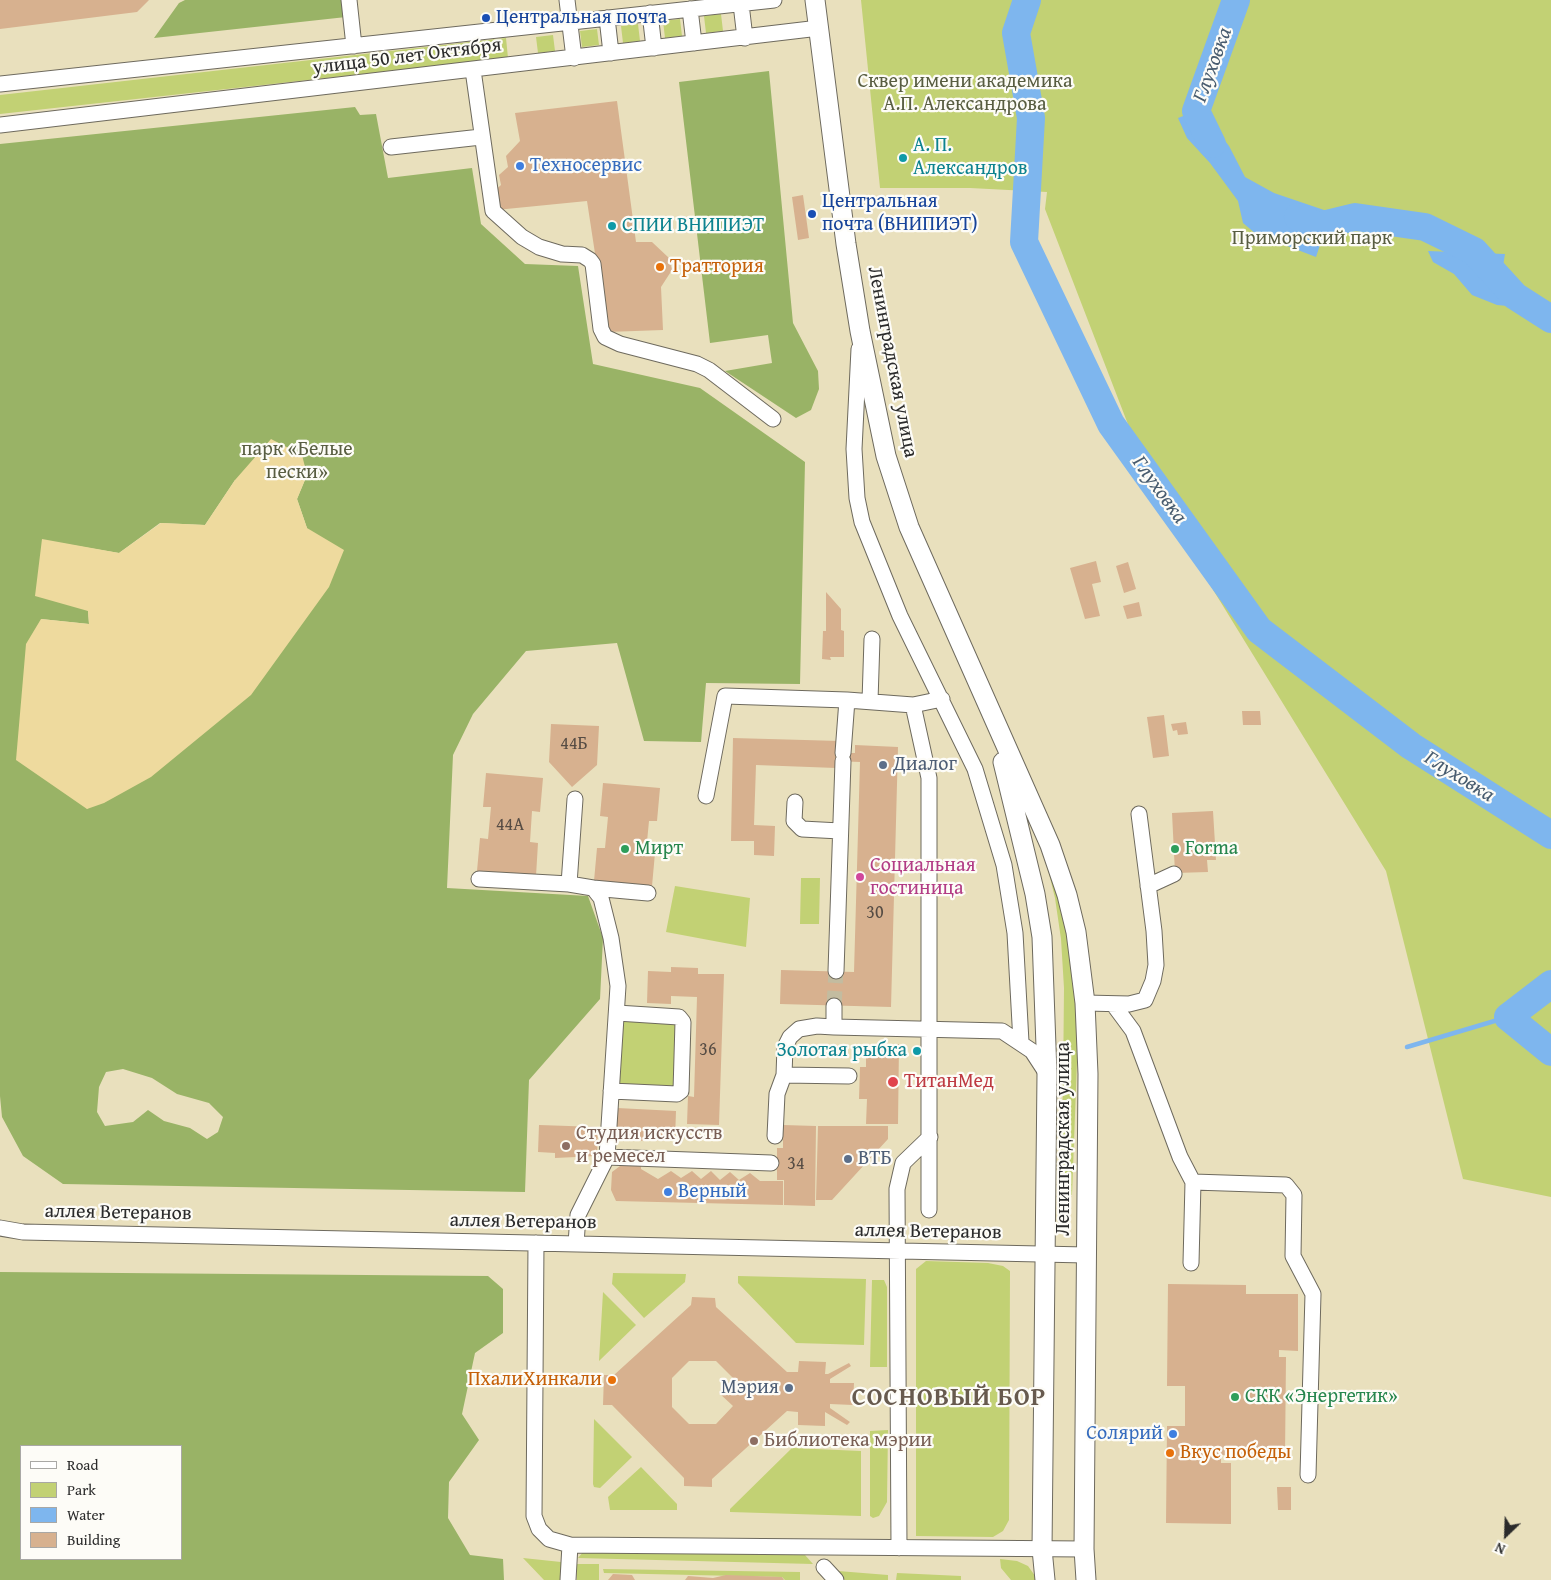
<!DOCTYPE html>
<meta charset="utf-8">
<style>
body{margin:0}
#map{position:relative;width:1551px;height:1580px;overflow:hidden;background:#e9e0bd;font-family:"Gentium Book Plus",serif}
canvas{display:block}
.legend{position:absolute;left:20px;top:1445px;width:162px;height:115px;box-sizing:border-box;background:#fdfcf7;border:1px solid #a9a8a5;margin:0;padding:6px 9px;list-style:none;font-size:15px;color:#2b2b2b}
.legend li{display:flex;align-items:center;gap:10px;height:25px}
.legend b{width:25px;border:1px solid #a9a8a5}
.north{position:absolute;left:1481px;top:1510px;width:50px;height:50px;-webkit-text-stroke:4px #fdfcf7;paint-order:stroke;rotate:204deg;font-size:14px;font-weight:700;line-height:20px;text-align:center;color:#2b2b2b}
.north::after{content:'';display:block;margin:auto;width:18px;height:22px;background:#2b2b2b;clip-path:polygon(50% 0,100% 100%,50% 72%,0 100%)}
</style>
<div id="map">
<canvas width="1551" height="1580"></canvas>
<ul class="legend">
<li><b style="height:6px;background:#fff"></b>Road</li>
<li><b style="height:14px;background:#c2d174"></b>Park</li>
<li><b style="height:14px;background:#7eb6ee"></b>Water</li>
<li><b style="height:14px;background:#d7b18f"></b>Building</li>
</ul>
<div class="north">N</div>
</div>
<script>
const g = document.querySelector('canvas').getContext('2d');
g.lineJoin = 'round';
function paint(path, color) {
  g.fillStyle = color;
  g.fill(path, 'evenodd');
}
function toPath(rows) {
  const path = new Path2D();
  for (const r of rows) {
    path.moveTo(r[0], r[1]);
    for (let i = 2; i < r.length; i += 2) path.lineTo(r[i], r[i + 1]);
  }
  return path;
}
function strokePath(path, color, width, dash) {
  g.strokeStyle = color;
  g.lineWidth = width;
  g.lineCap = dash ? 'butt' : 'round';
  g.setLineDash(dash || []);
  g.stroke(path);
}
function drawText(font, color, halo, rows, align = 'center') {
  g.font = font + ' "Gentium Book Plus",serif';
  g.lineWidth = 4.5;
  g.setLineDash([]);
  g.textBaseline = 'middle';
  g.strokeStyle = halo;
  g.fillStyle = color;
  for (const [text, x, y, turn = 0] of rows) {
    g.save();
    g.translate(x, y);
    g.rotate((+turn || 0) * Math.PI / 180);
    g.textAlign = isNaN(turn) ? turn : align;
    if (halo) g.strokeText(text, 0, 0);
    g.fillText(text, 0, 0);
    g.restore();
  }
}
paint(toPath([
 [861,0,1551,0,1551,1197,1463,1179,1386,871,1156,497,1045,209,1047,192,970,188,880,188],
 [721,14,723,31,706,33,704,16],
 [680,19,682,36,665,38,663,21],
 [638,24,640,41,623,43,621,26],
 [597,29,599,45,582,47,580,31],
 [553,35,555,51,538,53,536,37],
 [506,38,508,58,0,114,0,95],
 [1044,853,1060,897,1076,990,1078,1035,1072,1195,1059,1193,1063,1088,1064,988,1061,939,1055,898],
 [801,878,820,878,819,924,800,924],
 [675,886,750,898,746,947,666,932],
 [620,1017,678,1021,676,1090,616,1088],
 [926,1261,988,1263,1003,1266,1010,1271,1009,1520,1003,1531,993,1537,916,1536,916,1269],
 [613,1273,686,1274,685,1282,644,1318,612,1284],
 [738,1276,866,1279,864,1345,796,1343,738,1283],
 [872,1280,884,1280,887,1287,887,1367,870,1367],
 [603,1292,636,1325,599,1361],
 [594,1419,632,1457,600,1488,594,1487,593,1484],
 [888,1430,887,1502,879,1516,873,1518,870,1516,870,1431],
 [792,1448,861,1451,861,1516,730,1512,730,1509],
 [641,1467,677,1504,677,1510,610,1510,608,1497],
 [590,1551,805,1555,813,1564,578,1558,583,1552],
 [523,1558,561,1562,561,1580,544,1580],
 [1000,1559,1017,1561,1028,1566,1038,1580,1011,1580,1001,1568],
 [576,1564,599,1564,599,1580,577,1580],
 [603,1569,800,1572,800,1580,785,1580,782,1577,604,1573],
 [838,1571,888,1575,888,1580,845,1580],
 [897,1573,961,1576,961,1580,896,1580]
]), '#c2d174');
paint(toPath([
 [185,0,344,0,346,17,154,38,179,3],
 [769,71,793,323,818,371,819,389,811,410,796,418,725,371,772,363,768,335,710,343,679,82],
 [355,107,360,115,376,114,388,178,472,168,481,224,525,264,578,266,593,364,700,388,805,462,800,684,706,683,701,742,644,741,617,643,526,651,473,714,453,755,447,888,588,896,603,938,600,999,529,1080,525,1192,63,1184,23,1156,2,1117,0,1096,0,144],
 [307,475,297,499,307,528,87,809,41,619,89,624,88,611,42,540,119,553,160,523,205,525,235,480],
 [123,1069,152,1078,177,1094,209,1103,223,1117,218,1132,207,1139,190,1128,164,1121,148,1110,133,1122,105,1126,97,1112,99,1087,106,1072],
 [0,1272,488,1276,503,1289,503,1333,475,1353,462,1414,479,1440,449,1482,448,1518,470,1555,503,1559,504,1580,0,1580],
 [21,1446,181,1446,181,1559,21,1559]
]), '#99b366');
paint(toPath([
 [271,439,302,455,307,475,297,499,307,528,344,550,329,587,251,695,151,777,104,803,87,809,16,760,26,644,41,619,89,624,88,611,35,596,42,539,119,553,161,523,205,525,235,480]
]), '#eeda9e');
paint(toPath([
 [1196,111,1209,120,1229,146,1245,177,1274,193,1324,210,1355,217,1319,226,1322,239,1316,257,1256,234,1243,223,1238,201,1210,163,1187,138,1178,118],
 [1428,251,1505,254,1503,266,1508,284,1526,288,1536,314,1551,321,1551,333,1535,324,1518,307,1497,305,1472,295,1454,274,1433,262]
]), '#7eb6ee');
strokePath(toPath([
 [1407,1047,1508,1017]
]), '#7eb6ee', 4.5);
strokePath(toPath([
 [1027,0,1016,33,1031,118,1024,242,1111,424,1259,630,1411,746,1551,835],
 [1212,144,1196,111,1236,0],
 [1298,217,1318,226,1355,217,1425,227,1474,251,1515,296,1551,319],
 [1551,984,1508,1017,1551,1052]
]), '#7eb6ee', 28);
paint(toPath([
 [0,0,149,0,137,12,0,29],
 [617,101,636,242,652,242,669,258,672,270,661,287,663,330,607,332,587,201,496,210,491,194,501,185,499,175,508,167,506,156,520,141,515,113],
 [803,195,809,238,798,240,792,197],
 [1096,561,1101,582,1092,584,1100,616,1085,619,1070,568],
 [1128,562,1136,589,1124,593,1116,566],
 [826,592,841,609,841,630,844,631,844,657,830,657,831,660,822,659,823,631,826,631],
 [1139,602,1142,616,1127,619,1123,606],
 [1242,711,1260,711,1261,725,1243,725],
 [1164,715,1169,756,1153,758,1147,717],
 [1186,722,1188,734,1178,735,1177,730,1173,731,1171,724],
 [551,724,599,726,597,765,572,787,549,762],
 [733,738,840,741,839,753,855,753,855,745,898,747,891,1007,780,1004,781,970,854,972,860,762,836,761,836,768,756,765,754,825,775,826,774,856,754,855,754,841,731,841],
 [486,773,543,778,540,812,532,811,530,842,538,843,536,876,477,871,480,838,488,839,491,807,483,807],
 [603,783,660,788,657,821,649,821,646,852,655,853,652,886,594,881,597,848,605,848,608,817,600,816],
 [1213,811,1216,860,1207,860,1208,872,1175,873,1172,813],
 [671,967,698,968,698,974,724,974,719,1125,687,1124,688,1096,694,1097,697,997,671,996,671,1004,647,1003,648,971,671,972],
 [866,1044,899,1044,898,1124,866,1124,867,1099,859,1099,860,1067,866,1067],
 [617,1108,676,1111,675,1140,633,1141,633,1137,616,1136],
 [539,1125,598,1127,597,1156,555,1158,555,1153,538,1152],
 [783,1125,816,1126,815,1206,784,1205,784,1180,777,1180,777,1148,783,1148],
 [818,1126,888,1126,888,1139,832,1200,816,1200],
 [624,1163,641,1163,641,1169,658,1179,671,1171,681,1178,692,1171,701,1179,711,1171,720,1180,730,1172,739,1180,750,1173,760,1181,783,1181,783,1205,616,1201,611,1190,612,1172],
 [1168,1284,1246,1285,1246,1294,1298,1294,1298,1351,1279,1350,1279,1357,1286,1357,1285,1456,1221,1455,1221,1463,1231,1463,1231,1524,1166,1523,1167,1426,1185,1426,1185,1386,1167,1386],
 [692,1297,715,1298,716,1307,787,1372,798,1372,799,1361,826,1362,825,1374,828,1374,849,1363,851,1366,830,1379,830,1383,854,1383,853,1405,830,1404,830,1408,850,1422,847,1425,825,1412,825,1426,798,1425,798,1412,787,1411,712,1479,712,1487,684,1486,684,1478,612,1405,603,1405,604,1375,614,1375,691,1305],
 [689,1361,716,1361,733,1378,719,1393,733,1406,716,1424,689,1424,672,1407,672,1378],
 [1277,1487,1291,1487,1291,1510,1278,1510],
 [613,1574,632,1575,635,1580,608,1580],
 [726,1575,782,1577,784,1580,685,1580,688,1576,713,1578]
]), '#d7b18f');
strokePath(toPath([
 [834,1006,836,971]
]), '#c3bca0', 15, [15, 8]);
const minor = toPath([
 [349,0,354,46],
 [567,0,574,58],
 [741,4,745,38],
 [690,9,694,43],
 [650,13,654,48],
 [607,18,611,53],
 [473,70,493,211,522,237,539,247,562,254,582,255,590,260,593,264,601,329,605,337,620,344,697,364,709,370,773,419],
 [0,84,774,0],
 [0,125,819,28],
 [391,147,481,137],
 [859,349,854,449,857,498,862,522,900,616,975,769,1004,865,1015,933,1021,1042],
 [870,701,872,639],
 [913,705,929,778,929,1210],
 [843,753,847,700,913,705,942,699],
 [706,796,725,696,847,700],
 [575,799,569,884,593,888,601,898,611,938,618,986,607,1157,578,1215,576,1244],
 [795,802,794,821,802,829,840,831],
 [479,879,569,884],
 [1148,886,1174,874],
 [593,888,648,893],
 [836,971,843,761],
 [1085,1003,1129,1004,1145,1000,1153,981,1156,965,1154,931,1139,814],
 [1113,1004,1133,1031,1180,1157,1193,1182,1286,1185,1294,1195,1293,1256,1313,1294,1308,1475],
 [834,1006,834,1027,1002,1031,1032,1051,1047,1074],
 [784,1075,849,1076],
 [611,1091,677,1094,681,1091,683,1022,679,1017,617,1013],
 [775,1136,777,1094,784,1075,785,1047,790,1037,799,1029,817,1026,834,1027],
 [607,1157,771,1163],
 [0,1228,23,1232,1086,1255],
 [536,1243,534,1516,539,1529,549,1539,570,1545,1084,1549],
 [1191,1263,1193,1182],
 [899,1548,897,1189,903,1163,930,1137],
 [824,1567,836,1580],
 [568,1580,570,1545]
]);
const major = toPath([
 [815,0,846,244,860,331,886,456,909,527,1050,845,1067,895,1076,932,1085,1003,1088,1074,1084,1549,1086,1580],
 [1003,762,1035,894,1042,937,1047,1074,1042,1549,1045,1580]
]);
strokePath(minor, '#6e6a5e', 17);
strokePath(major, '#6e6a5e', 21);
strokePath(minor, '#fff', 15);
strokePath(major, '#fff', 19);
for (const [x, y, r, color] of [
 [486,18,5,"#1a4fb4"],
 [903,158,5,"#0f9aa8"],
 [520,166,5,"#3f7fe0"],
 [812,214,5,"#1a4fb4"],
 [612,226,5,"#0f9aa8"],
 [660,267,5,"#e8710a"],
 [883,765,5,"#5c6f8a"],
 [625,849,5,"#2e9e5b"],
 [1175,849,5,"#2e9e5b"],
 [860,877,5,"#d1479c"],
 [917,1051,5,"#0f9aa8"],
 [893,1082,6,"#e0444e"],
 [566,1146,5,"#8d6e63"],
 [848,1159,5,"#5c6f8a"],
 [668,1192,5,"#3f7fe0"],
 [612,1380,5,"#e8710a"],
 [789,1388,5,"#5c6f8a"],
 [1235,1397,5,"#2e9e5b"],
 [1173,1434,5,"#3f7fe0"],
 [754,1441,5,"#8d6e63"],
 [1170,1453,5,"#e8710a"]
]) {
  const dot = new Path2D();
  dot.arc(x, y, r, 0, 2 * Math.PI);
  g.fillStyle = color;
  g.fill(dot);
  strokePath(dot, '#fdfcf7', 2);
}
drawText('18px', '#564c44', null, [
 ["44Б",574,744],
 ["44А",510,825],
 ["30",875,913],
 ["36",708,1050],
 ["34",796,1164]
]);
drawText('20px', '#164399', '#fdfcf7', [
 ["Центральная почта",496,18],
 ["Центральная",822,202],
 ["почта (ВНИПИЭТ)",822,225]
], 'left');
drawText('20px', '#2b2b2b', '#fdfcf7', [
 ["улица 50 лет Октября",407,57,-7],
 ["Ленинградская улица",892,362,79],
 ["Ленинградская улица",1064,1139,-90],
 ["аллея Ветеранов",118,1213,1],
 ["аллея Ветеранов",523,1222,1],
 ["аллея Ветеранов",928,1232,1]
]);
drawText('20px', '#585d41', '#fdfcf7', [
 ["Сквер имени академика",965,82],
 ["А.П. Александрова",965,105],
 ["Приморский парк",1312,239],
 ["парк «Белые",297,450],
 ["пески»",297,473]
]);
drawText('20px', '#0d838f', '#fdfcf7', [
 ["А. П.",913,146],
 ["Александров",913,169],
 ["СПИИ ВНИПИЭТ",622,226],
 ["Золотая рыбка",907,1051,"right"]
], 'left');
drawText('20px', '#366cbe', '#fdfcf7', [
 ["Техносервис",530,166],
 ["Верный",678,1192],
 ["Солярий",1163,1434,"right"]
], 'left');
drawText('20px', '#c56008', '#fdfcf7', [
 ["Траттория",670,267],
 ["ПхалиХинкали",602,1380,"right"],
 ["Вкус победы",1180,1453]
], 'left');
drawText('20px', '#4e5e75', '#fdfcf7', [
 ["Диалог",893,765],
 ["ВТБ",858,1159],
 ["Мэрия",779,1388,"right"]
], 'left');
drawText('20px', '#27864d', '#fdfcf7', [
 ["Мирт",635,849],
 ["Forma",1185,849],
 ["СКК «Энергетик»",1245,1397]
], 'left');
drawText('20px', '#b23c85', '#fdfcf7', [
 ["Социальная",870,866],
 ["гостиница",870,889]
], 'left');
drawText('20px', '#be3a42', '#fdfcf7', [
 ["ТитанМед",904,1082]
], 'left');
drawText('20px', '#785e54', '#fdfcf7', [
 ["Студия искусств",576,1134],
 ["и ремесел",576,1157],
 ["Библиотека мэрии",764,1441]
], 'left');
drawText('italic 21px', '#485c6f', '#fdfcf7', [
 ["Глуховка",1213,65,-70],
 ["Глуховка",1159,490,54],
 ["Глуховка",1459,777,32]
]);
g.letterSpacing = '1px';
drawText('bold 25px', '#675a4e', '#fdfcf7', [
 ["СОСНОВЫЙ БОР",949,1399]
]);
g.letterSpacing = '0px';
</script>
